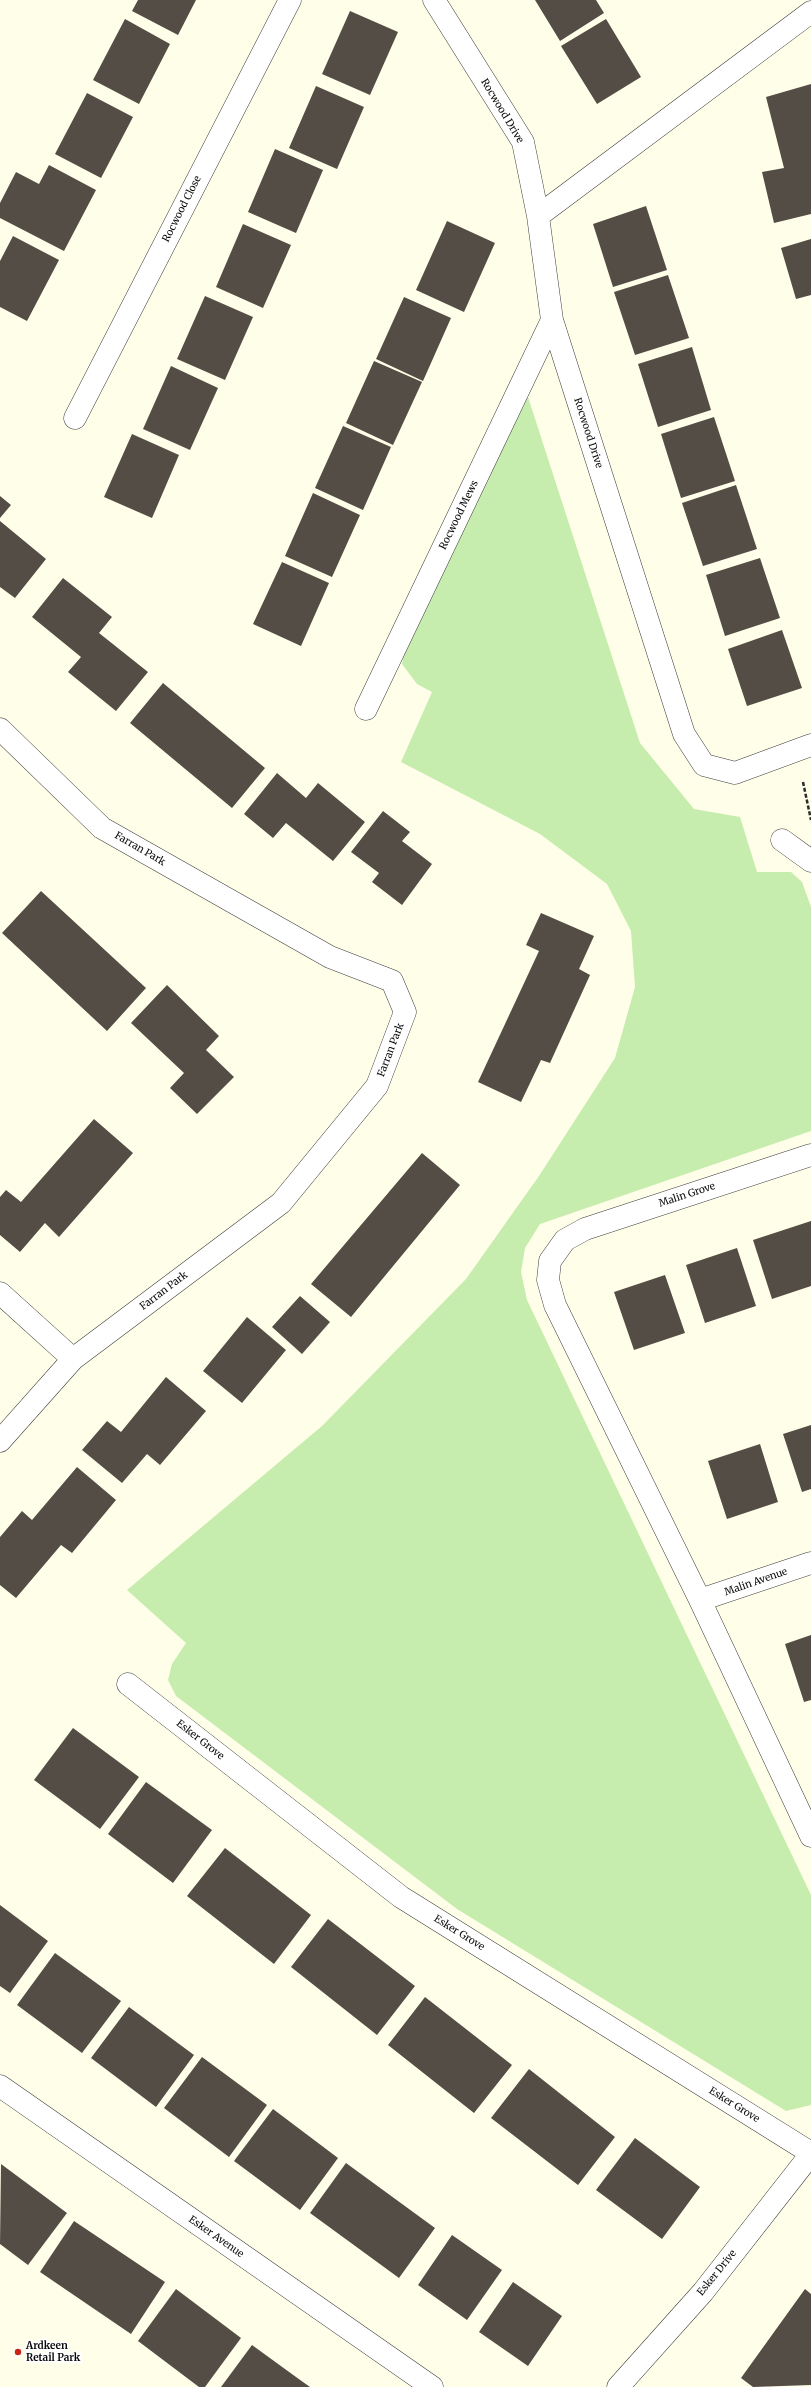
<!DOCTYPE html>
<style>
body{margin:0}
canvas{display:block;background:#fffee8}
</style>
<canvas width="811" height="2387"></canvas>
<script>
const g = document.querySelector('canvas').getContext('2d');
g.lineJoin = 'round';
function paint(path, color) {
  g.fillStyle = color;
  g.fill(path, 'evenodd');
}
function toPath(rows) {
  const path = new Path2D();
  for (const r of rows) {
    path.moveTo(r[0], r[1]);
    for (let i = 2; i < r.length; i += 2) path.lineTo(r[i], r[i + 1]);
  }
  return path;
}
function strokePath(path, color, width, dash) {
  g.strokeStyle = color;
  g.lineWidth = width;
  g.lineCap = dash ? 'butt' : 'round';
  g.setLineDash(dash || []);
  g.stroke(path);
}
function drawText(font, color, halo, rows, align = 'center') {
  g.font = font + ' Merriweather,serif';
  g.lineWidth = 4;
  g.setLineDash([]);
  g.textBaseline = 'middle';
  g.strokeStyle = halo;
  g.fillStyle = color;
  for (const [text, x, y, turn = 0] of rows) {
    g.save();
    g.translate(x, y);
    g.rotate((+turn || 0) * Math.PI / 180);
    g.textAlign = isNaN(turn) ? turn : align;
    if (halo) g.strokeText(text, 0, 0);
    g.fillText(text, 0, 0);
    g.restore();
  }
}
paint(toPath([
 [528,397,640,743,694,809,740,817,757,872,791,872,802,882,811,907,811,1131,540,1224,525,1248,521,1272,527,1300,811,1895,811,2105,786,2111,457,1909,176,1696,168,1680,172,1664,186,1643,127,1590,322,1426,466,1279,539,1176,615,1058,635,987,631,931,607,884,540,834,401,762,432,692,417,684,402,664,406,641]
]), '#c6edae');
paint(toPath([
 [138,0,196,0,178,35,132,11],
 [535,0,596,0,604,13,560,41],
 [350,11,398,32,370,95,322,74],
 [125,19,170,44,139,104,93,80],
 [606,19,641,77,597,104,561,46],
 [811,84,811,214,774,223,762,172,784,168,766,97],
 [316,86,364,107,337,169,289,148],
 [87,93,133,117,101,178,55,154],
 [275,149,323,170,296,233,248,212],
 [49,165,96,190,64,251,0,218,0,203,16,172,39,184],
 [646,206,667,270,613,287,593,224],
 [447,221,495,243,464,312,416,290],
 [243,224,291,245,263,308,216,287],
 [13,236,59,260,27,321,0,307,0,261],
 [811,239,811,295,796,299,781,248],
 [668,275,689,338,635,355,614,292],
 [205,296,253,317,225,380,177,359],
 [404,297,451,318,423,381,376,359],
 [692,347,711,410,658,427,638,364],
 [374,361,422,382,393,445,346,423],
 [171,366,218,388,190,450,143,429],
 [714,417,735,481,681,498,661,434],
 [343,426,391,447,363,510,315,488],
 [132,434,179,455,152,518,104,497],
 [736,485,757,549,703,566,682,503],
 [313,493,360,515,332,577,285,556],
 [0,496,11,505,0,518],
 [0,521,46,559,15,598,0,587],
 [760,558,780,618,725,636,706,575],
 [282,562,329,583,301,646,253,624],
 [63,578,112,617,99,633,148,672,116,711,68,672,81,657,32,617],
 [782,630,802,688,747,706,728,649],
 [163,683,265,768,232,808,130,723],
 [277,773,306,798,318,783,365,822,333,861,286,823,273,838,244,814],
 [383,811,410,832,402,841,432,864,402,905,372,882,379,873,351,852],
 [41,891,146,988,107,1031,2,933],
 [541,913,594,936,579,969,590,975,550,1063,541,1060,521,1102,478,1082,539,951,526,945],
 [167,985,219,1036,206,1050,234,1077,197,1114,170,1088,184,1073,131,1023],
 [94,1119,133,1153,59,1237,45,1223,20,1252,0,1235,0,1197,6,1190,21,1202],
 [422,1153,460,1185,351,1317,311,1284],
 [811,1221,811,1286,772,1299,753,1240],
 [737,1248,756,1306,705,1323,686,1265],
 [665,1275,685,1333,634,1350,614,1292],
 [300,1296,330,1322,302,1354,272,1327],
 [247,1317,286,1350,242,1403,203,1371],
 [166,1377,206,1411,160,1465,147,1454,122,1483,82,1450,107,1421,121,1432],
 [811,1425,811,1489,802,1492,783,1434],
 [760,1444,778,1502,727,1519,708,1461],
 [77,1467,116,1500,72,1553,61,1545,16,1598,0,1585,0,1537,22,1511,32,1520],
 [811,1635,811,1700,804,1702,785,1644],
 [73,1728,139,1777,100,1829,34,1780],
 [146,1782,212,1830,173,1883,108,1834],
 [225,1848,311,1915,274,1964,187,1896],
 [0,1905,48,1941,10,1993,0,1986],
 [328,1919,415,1986,377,2035,291,1967],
 [55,1953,121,2001,82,2053,17,2005],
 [425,1997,512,2065,474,2113,388,2045],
 [129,2007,194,2055,156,2107,91,2058],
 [202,2057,267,2105,229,2157,164,2108],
 [529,2069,615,2137,578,2185,491,2118],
 [273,2109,338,2158,300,2210,234,2161],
 [635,2138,700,2187,662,2239,596,2190],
 [346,2163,435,2228,399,2278,310,2213],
 [1,2164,67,2213,28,2265,0,2244],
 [74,2221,165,2282,131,2334,40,2272],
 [452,2235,502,2270,467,2320,418,2285],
 [513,2282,562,2316,528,2366,479,2332],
 [176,2289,241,2338,205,2387,199,2387,138,2341],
 [805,2289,811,2294,811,2385,753,2387,741,2378],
 [252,2345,296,2377,310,2387,221,2387]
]), '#544d46');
const minor = toPath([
 [434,0,523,142,538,216,552,320,684,734,704,765,735,773,811,745],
 [538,216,811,12],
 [75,418,290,0],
 [366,709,552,320],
 [0,729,102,828,330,957,392,981,405,1012,377,1086,281,1203,73,1359,0,1441],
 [782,840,811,861],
 [811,1155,585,1229,565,1240,550,1261,548,1280,555,1305,700,1600,811,1836],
 [0,1293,73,1359],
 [700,1600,811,1563],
 [128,1684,401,1897,811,2153],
 [0,2086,432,2387],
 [618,2387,703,2292,811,2154]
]);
strokePath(minor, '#3d3d3d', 23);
strokePath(toPath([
 [803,782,811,820]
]), '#2c2c2c', 2.5, [4, 2]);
strokePath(minor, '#fff', 22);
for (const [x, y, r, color] of [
 [18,2352,4,"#c72716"]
]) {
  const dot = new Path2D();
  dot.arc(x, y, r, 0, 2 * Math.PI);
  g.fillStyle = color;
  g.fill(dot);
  strokePath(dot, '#fff', 1.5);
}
drawText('10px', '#0a0a0a', '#fff', [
 ["Rocwood Drive",502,111,59],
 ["Rocwood Close",182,209,-63],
 ["Rocwood Drive",588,433,72],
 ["Rocwood Mews",459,515,-64],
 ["Farran Park",140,849,30],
 ["Farran Park",391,1050,-69],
 ["Malin Grove",687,1195,-18],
 ["Farran Park",164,1291,-37],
 ["Malin Avenue",756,1582,-19],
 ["Esker Grove",200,1740,38],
 ["Esker Grove",459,1933,32],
 ["Esker Grove",734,2105,32],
 ["Esker Avenue",216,2237,35],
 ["Esker Drive",717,2273,-51]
]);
drawText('bold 10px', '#0a0a0a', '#fff', [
 ["Ardkeen",26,2346],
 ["Retail Park",26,2358]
], 'left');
</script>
